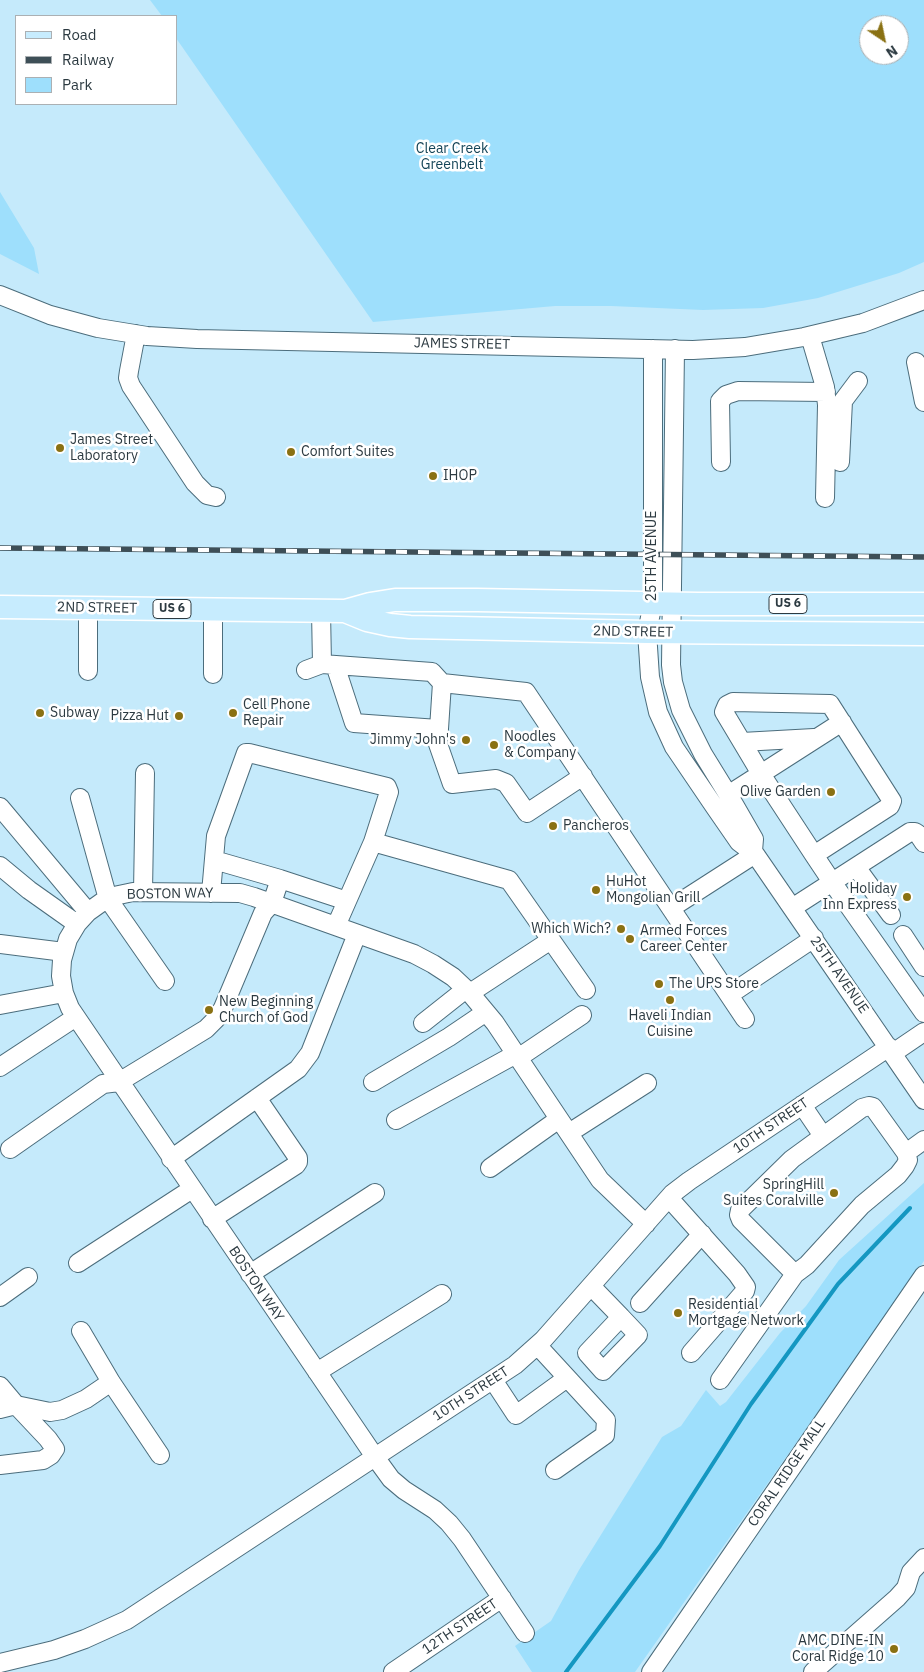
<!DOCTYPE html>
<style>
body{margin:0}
#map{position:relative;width:924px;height:1672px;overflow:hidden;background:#c5eafb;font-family:"IBM Plex Sans",sans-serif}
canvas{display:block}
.legend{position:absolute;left:15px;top:15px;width:162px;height:90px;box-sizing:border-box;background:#fff;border:1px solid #abb0b3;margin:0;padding:6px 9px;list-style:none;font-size:15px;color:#2c3a41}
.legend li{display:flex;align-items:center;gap:10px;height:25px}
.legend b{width:25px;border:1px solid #abb0b3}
.north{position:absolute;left:859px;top:15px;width:50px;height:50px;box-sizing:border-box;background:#fff;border:1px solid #abb0b3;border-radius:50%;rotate:146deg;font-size:14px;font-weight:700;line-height:20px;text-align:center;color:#2c3a41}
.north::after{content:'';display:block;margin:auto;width:18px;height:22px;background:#8a7113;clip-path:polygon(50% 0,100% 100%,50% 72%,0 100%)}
</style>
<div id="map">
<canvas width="924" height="1672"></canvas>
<ul class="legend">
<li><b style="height:6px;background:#c7ecfe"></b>Road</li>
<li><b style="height:6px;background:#3e4f57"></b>Railway</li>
<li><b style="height:14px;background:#9edffc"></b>Park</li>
</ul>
<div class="north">N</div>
</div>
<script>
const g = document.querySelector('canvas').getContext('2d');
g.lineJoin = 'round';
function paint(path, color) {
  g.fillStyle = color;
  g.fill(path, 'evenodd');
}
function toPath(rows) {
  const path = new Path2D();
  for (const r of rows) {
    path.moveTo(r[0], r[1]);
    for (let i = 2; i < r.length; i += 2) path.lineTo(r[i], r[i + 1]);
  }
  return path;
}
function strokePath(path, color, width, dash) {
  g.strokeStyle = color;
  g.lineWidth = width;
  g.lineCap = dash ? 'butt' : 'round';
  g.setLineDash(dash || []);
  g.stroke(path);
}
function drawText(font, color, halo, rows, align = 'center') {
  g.font = font + ' "IBM Plex Sans",sans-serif';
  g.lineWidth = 5;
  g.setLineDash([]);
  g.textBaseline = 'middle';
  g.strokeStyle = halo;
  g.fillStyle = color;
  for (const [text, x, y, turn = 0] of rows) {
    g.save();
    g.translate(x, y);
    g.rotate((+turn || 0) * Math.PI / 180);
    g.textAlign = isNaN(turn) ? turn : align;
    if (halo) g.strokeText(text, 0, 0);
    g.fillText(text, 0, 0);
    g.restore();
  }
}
paint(toPath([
 [150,0,924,0,924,262,899,273,818,298,763,308,703,310,611,306,555,306,373,322,176,38,176,16,162,16],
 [869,25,899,25,899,55,869,55],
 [0,192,34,248,39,274,0,254],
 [924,1183,924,1261,635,1672,532,1672,515,1646,551,1621,579,1570,662,1437,681,1426,706,1390,720,1406,726,1402,780,1333,806,1306,839,1260]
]), '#9edffc');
strokePath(toPath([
 [566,1672,660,1546,751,1404,838,1284,910,1208]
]), '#1497c1', 4);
const minor = toPath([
 [0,295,50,315,98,328,147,336,197,339,693,350,745,347,804,337,863,323,924,300],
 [136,334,129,371,128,378,131,386,195,483,207,495,216,497],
 [810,336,825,387,827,405,825,498],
 [653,349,653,603,647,632,650,677,658,712,674,747,714,806,739,842,755,854,924,1100],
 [675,349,671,665,673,682,681,710,703,754,735,806,754,839,753,851],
 [916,362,924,402],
 [721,462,720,401,726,395,738,391,826,392],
 [840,462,843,401,858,381],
 [321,611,322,664],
 [335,665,354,723,438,729],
 [306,670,322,664,432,672,442,683,526,692,745,1019],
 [88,671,88,608],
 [213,674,213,610],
 [442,683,438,744,452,784,496,779,506,783,527,813,583,776],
 [742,742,814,738],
 [728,795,842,722],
 [80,798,108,899,165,981],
 [0,807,88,912],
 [373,842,509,880,586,990],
 [814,855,890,806,892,801,830,704,733,702,727,705,724,712,761,774,814,855,832,882,924,1013],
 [214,860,280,879,347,901],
 [0,866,29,890,77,924],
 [856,867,891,915],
 [143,892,145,773],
 [211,893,216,836,246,753,249,753,387,787,389,792,373,842,336,926],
 [671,908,755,854],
 [792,908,910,832,915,832,918,834,924,843],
 [903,935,924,967],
 [0,944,64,952],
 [470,993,551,940],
 [729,995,814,938],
 [0,1005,64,993],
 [423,1023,466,989],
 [893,1053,924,1032],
 [518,1058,582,1015],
 [0,1067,76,1017],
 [373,1082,449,1037,486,1012],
 [802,1105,823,1136],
 [396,1120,516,1054],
 [569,1133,647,1083],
 [10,1149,103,1084,119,1082,206,1029,216,1019,223,1008,263,913,272,903,280,879],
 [171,1159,298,1069,310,1053,357,934],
 [490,1168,559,1119],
 [669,1198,737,1274,746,1287,745,1291,691,1353],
 [212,1219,296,1165,298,1162,298,1158,257,1098],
 [78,1263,192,1189],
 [250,1274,375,1193],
 [795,1274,807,1265,862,1205,898,1175,905,1166,908,1160,906,1153],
 [591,1286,621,1317,587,1353,603,1371,638,1335,621,1317],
 [0,1297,28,1277],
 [640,1303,702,1234],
 [81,1331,111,1382,160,1455],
 [538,1346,606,1420,605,1435,555,1470],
 [317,1372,442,1294],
 [493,1380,516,1415,567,1378],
 [720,1380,795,1274,741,1220,739,1215,740,1210,792,1159,862,1108,869,1106,873,1107,906,1153,924,1140],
 [0,1386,16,1405,48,1439,55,1449,51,1455,43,1460,0,1465],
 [0,1409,16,1405,50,1412,62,1410,86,1399,111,1382],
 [525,1633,462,1539,449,1523,435,1510,404,1490,391,1479,375,1457,70,1008,64,993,61,976,62,960,68,939,77,924,88,912,102,902,114,896,133,892,240,893,254,897,414,954,433,964,453,977,470,993,495,1023,600,1180,646,1224],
 [0,1663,54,1650,85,1639,127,1620,515,1365,543,1340,672,1194,689,1181,889,1047],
 [393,1672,502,1598],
 [651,1672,924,1275],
 [813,1672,897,1598,906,1588,911,1572,924,1558]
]);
const major = toPath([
 [0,607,345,611,370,604,395,600,477,600,698,604,924,604],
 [345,611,367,620,390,625,410,627,647,632,924,634]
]);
strokePath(minor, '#4c6d7c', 20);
strokePath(major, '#fff', 25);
strokePath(minor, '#fff', 18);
strokePath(major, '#c7ecfe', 22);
const rail = toPath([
 [0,548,924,557]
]);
strokePath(rail, '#3e4f57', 5.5);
strokePath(rail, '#fff', 4, [11]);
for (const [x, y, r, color] of [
 [60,448,5,"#8a7113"],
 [291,452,5,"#8a7113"],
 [433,476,5,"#8a7113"],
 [40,713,5,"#8a7113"],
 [233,713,5,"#8a7113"],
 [179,716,5,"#8a7113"],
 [466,740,5,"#8a7113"],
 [494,745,5,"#8a7113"],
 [831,792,5,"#8a7113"],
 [553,826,5,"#8a7113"],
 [596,890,5,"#8a7113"],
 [907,897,5,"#8a7113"],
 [621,929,5,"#8a7113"],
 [630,939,5,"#8a7113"],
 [659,984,5,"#8a7113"],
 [670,1000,5,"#8a7113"],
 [209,1010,5,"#8a7113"],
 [834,1193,5,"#8a7113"],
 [678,1313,5,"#8a7113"],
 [894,1649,5,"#8a7113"]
]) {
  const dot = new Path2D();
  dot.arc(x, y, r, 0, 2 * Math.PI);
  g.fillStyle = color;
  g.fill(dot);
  strokePath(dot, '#fff', 2);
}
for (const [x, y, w] of [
 [788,604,38],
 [172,609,38]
]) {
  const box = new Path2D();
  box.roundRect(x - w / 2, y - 9.5, w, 19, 4);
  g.fillStyle = '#fff';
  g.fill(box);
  strokePath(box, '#2c3a41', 1);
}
drawText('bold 12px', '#2c3a41', null, [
 ["US 6",788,604],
 ["US 6",172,609]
]);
drawText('14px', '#154558', '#fff', [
 ["Clear Creek",452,149],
 ["Greenbelt",452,165]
]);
drawText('14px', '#2c3a41', '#fff', [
 ["JAMES STREET",462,344,1],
 ["25TH AVENUE",652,556,-90],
 ["2ND STREET",97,608,1],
 ["2ND STREET",633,632,1],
 ["BOSTON WAY",170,894,-1],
 ["25TH AVENUE",839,975,55],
 ["10TH STREET",771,1126,-34],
 ["BOSTON WAY",256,1284,56],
 ["10TH STREET",471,1394,-33],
 ["CORAL RIDGE MALL",787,1473,-56],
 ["12TH STREET",460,1627,-34]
]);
drawText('14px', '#2c3a41', '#fff', [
 ["James Street",70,440],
 ["Laboratory",70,456],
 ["Comfort Suites",301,452],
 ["IHOP",443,476],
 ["Cell Phone",243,705],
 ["Repair",243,721],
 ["Subway",50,713],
 ["Pizza Hut",169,716,"right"],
 ["Noodles",504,737],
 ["& Company",504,753],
 ["Jimmy John's",456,740,"right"],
 ["Olive Garden",821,792,"right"],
 ["Pancheros",563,826],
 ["HuHot",606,882],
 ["Mongolian Grill",606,898],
 ["Holiday",897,889,"right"],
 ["Inn Express",897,905,"right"],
 ["Which Wich?",611,929,"right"],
 ["Armed Forces",640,931],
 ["Career Center",640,947],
 ["The UPS Store",669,984],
 ["New Beginning",219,1002],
 ["Church of God",219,1018],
 ["Haveli Indian",670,1016,"center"],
 ["Cuisine",670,1032,"center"],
 ["SpringHill",824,1185,"right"],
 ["Suites Coralville",824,1201,"right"],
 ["Residential",688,1305],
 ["Mortgage Network",688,1321],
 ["AMC DINE-IN",884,1641,"right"],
 ["Coral Ridge 10",884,1657,"right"]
], 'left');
</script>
